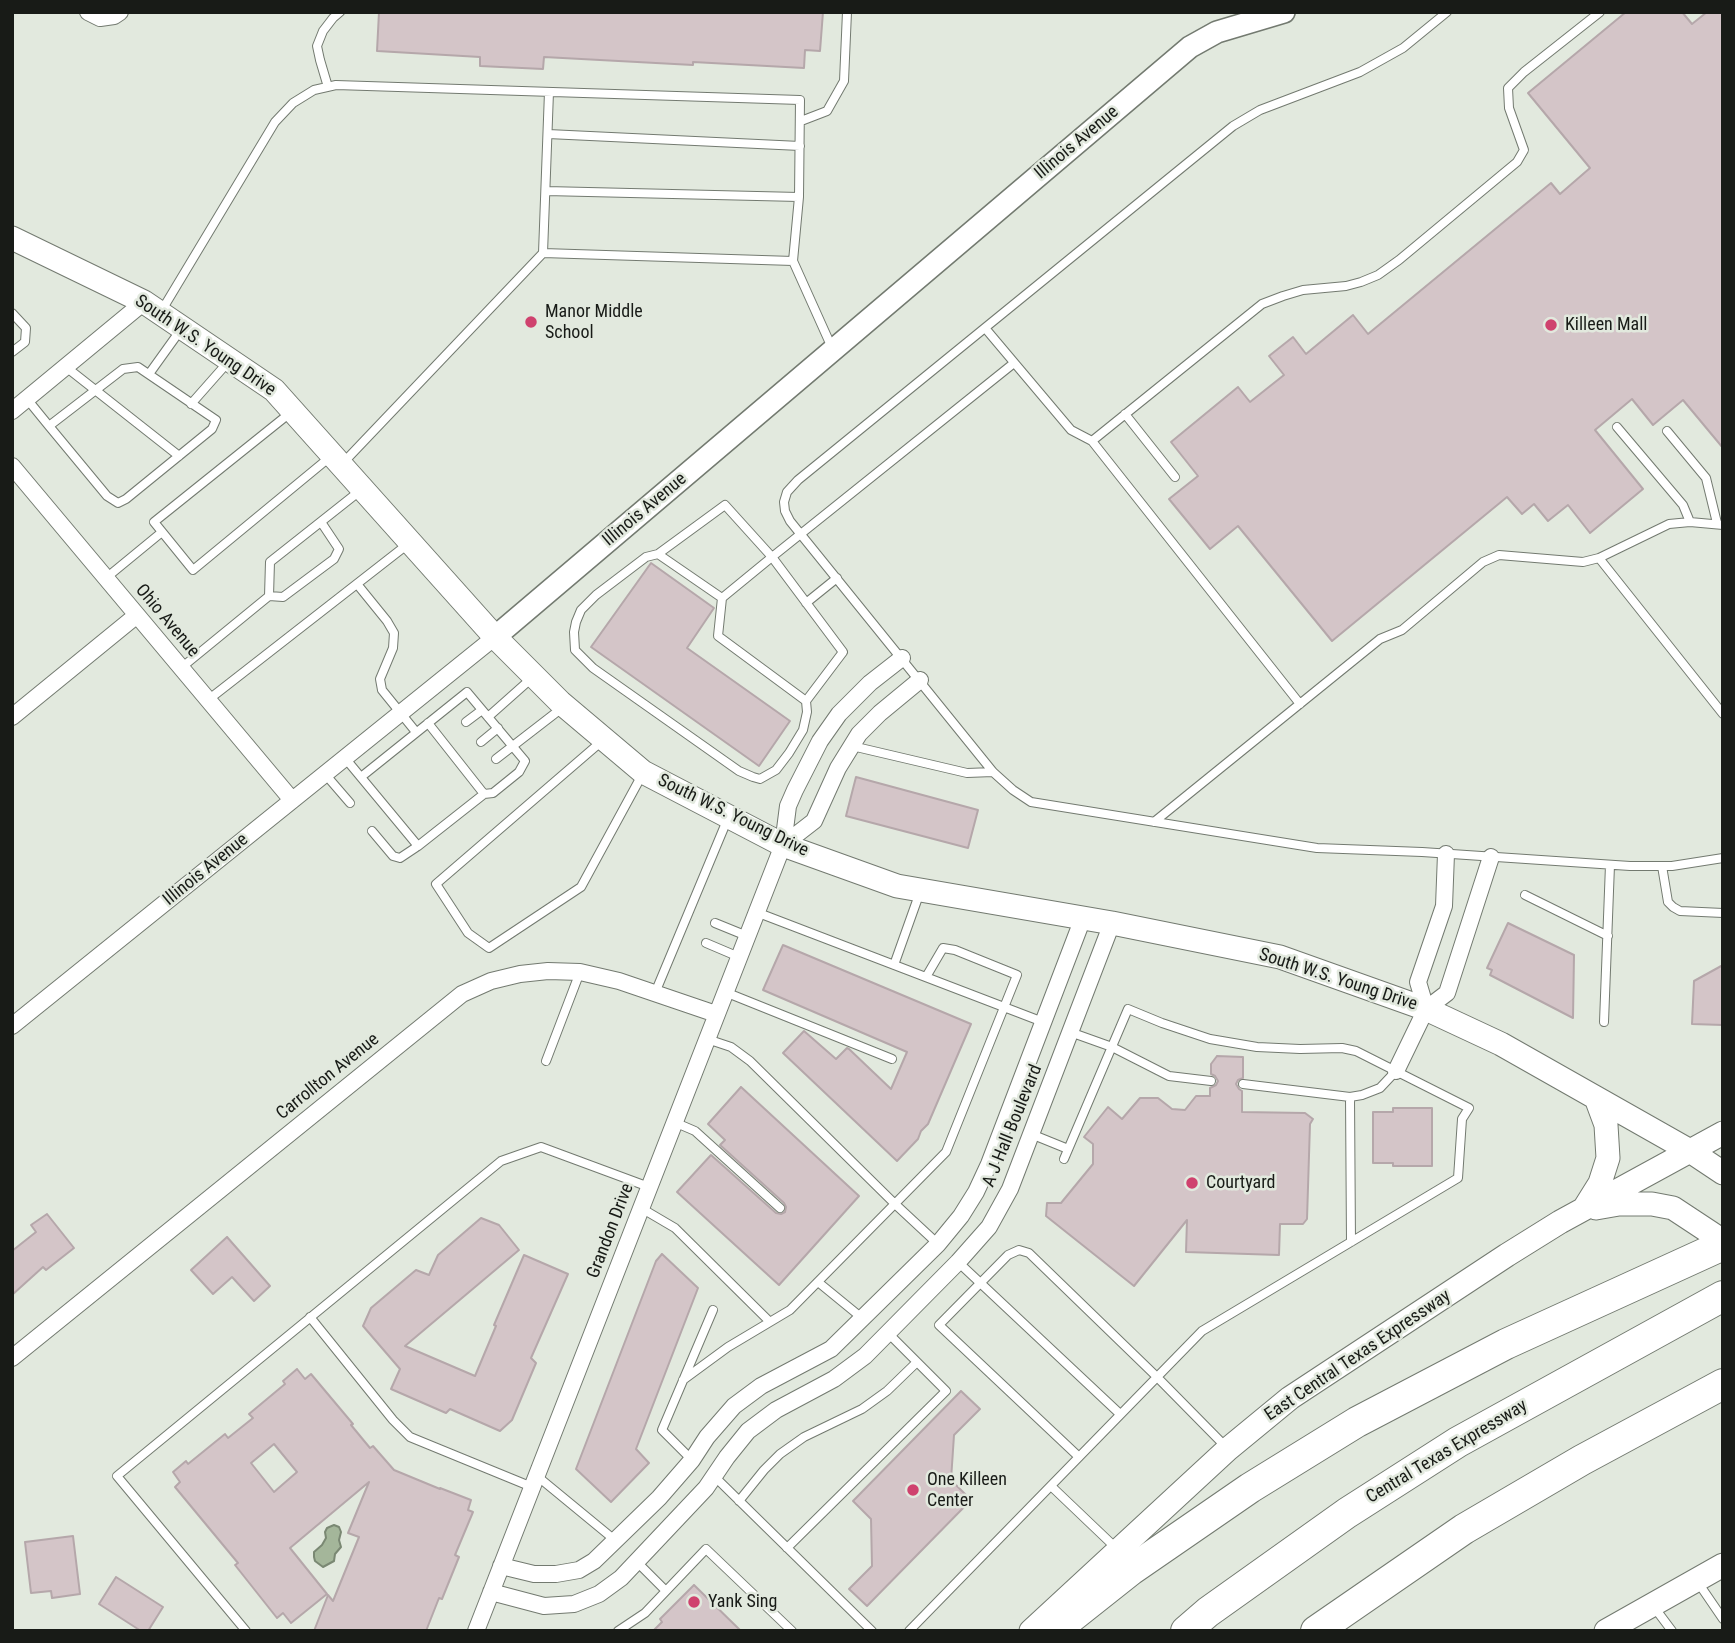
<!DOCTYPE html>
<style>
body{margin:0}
#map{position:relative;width:1735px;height:1643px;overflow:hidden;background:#e2e9de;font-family:"Roboto Condensed",sans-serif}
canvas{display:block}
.frame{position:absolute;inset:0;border:14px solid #181b17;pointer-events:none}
</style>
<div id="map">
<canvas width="1735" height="1643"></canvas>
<div class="frame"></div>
</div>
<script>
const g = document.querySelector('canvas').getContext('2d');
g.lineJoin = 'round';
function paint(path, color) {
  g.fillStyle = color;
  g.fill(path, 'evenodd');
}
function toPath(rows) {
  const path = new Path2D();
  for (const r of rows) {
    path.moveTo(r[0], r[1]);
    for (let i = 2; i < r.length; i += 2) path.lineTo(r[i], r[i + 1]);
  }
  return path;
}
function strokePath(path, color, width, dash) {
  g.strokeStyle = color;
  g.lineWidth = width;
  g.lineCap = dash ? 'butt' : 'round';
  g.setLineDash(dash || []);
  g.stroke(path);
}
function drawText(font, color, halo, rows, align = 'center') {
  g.font = font + ' "Roboto Condensed",sans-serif';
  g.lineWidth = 5;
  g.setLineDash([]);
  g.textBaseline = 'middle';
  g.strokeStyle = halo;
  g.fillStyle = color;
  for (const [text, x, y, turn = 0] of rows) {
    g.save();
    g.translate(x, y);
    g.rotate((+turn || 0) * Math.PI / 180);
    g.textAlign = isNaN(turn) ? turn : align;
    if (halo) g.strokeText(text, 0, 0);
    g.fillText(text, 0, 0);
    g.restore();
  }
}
const water = toPath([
 [334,1525,339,1527,341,1532,339,1540,341,1547,335,1554,334,1561,323,1567,315,1561,314,1557,314,1552,322,1545,326,1538,325,1532,327,1528,334,1525]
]);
paint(water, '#a4b69a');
strokePath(water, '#7a8873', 2);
const building = toPath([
 [379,12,823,12,820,51,805,50,804,68,693,62,693,65,544,57,543,69,480,66,480,57,377,51,379,12],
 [1626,12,1682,12,1692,24,1707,12,1723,12,1723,448,1683,400,1653,425,1632,399,1595,430,1643,489,1590,533,1568,505,1548,521,1534,504,1522,514,1507,497,1332,641,1238,526,1210,549,1169,499,1198,476,1171,442,1238,387,1250,402,1284,375,1269,356,1293,337,1306,354,1353,315,1368,334,1551,183,1560,194,1590,168,1528,93,1626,12],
 [651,563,714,608,687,648,790,721,759,766,591,647,651,563],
 [856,777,978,810,968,848,846,816,856,777],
 [1508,923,1574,955,1573,1018,1490,975,1492,970,1487,968,1508,923],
 [783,945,971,1024,928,1124,921,1131,918,1139,897,1161,783,1053,804,1031,836,1059,847,1048,849,1049,891,1089,907,1052,763,990,783,945],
 [1723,965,1723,1025,1692,1024,1694,981,1723,965],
 [1217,1056,1243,1057,1243,1078,1238,1080,1236,1084,1239,1089,1242,1091,1242,1112,1305,1113,1313,1119,1310,1124,1307,1219,1303,1224,1280,1224,1279,1255,1186,1252,1187,1220,1134,1286,1046,1216,1047,1203,1061,1203,1093,1164,1093,1144,1084,1137,1108,1107,1122,1119,1140,1098,1158,1098,1172,1109,1185,1110,1196,1096,1210,1096,1210,1088,1216,1085,1218,1081,1215,1076,1211,1074,1211,1064,1217,1056],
 [741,1087,859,1196,779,1285,677,1192,711,1155,776,1213,781,1214,785,1212,786,1207,784,1203,720,1145,725,1140,708,1124,741,1087],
 [1393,1108,1432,1108,1432,1166,1393,1166,1393,1163,1373,1163,1373,1112,1393,1112,1393,1108],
 [47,1214,74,1248,46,1270,43,1267,12,1295,12,1251,36,1232,31,1225,47,1214],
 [481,1218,499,1225,519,1250,405,1346,475,1376,496,1326,494,1325,524,1255,568,1274,531,1358,536,1363,512,1420,500,1431,450,1409,446,1413,391,1389,400,1369,363,1326,371,1308,416,1270,429,1275,438,1255,481,1218],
 [227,1237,270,1286,254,1301,232,1277,213,1294,191,1270,227,1237],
 [662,1254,698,1288,636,1449,649,1463,611,1502,576,1469,656,1261,662,1254],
 [297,1369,305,1379,311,1374,353,1424,351,1425,370,1448,373,1446,394,1470,440,1489,440,1488,471,1500,468,1510,473,1512,455,1555,459,1557,442,1599,439,1598,426,1631,314,1631,328,1595,333,1601,359,1537,348,1533,369,1482,290,1548,327,1594,291,1623,283,1613,277,1618,235,1565,238,1563,175,1487,180,1482,173,1472,186,1461,188,1464,225,1434,228,1438,253,1418,249,1414,285,1384,283,1381,297,1369],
 [274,1444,297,1472,274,1492,251,1463,274,1444],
 [961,1391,980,1409,954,1435,951,1480,971,1500,867,1606,849,1589,872,1566,871,1519,853,1501,961,1391],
 [73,1536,80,1594,52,1598,51,1591,31,1593,25,1542,73,1536],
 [116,1577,163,1607,148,1631,141,1631,99,1604,116,1577],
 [694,1585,741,1631,653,1631,662,1622,660,1619,694,1585]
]);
paint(building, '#d4c5c8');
strokePath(building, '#b5a7aa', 2);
const service = toPath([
 [1447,12,1403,48,1360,72,1260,110,1233,126,798,480,787,492,784,502,785,511,790,521,993,772,1013,790,1031,802,1317,848,1422,852,1630,866,1672,866,1723,858],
 [328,87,320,60,317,46,323,31,333,18,340,12],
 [801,121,827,111,844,81,847,12],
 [548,134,800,146],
 [546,191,799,197],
 [543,253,793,261],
 [162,310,275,122,293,103,314,90,336,85,800,100,799,197,793,261,833,350],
 [12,313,26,328,25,342,12,352],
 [985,328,1071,430,1092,441,1300,704],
 [66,367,179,456],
 [149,374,182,328],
 [27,399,49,426,107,496,118,503,126,499,212,429,216,420,138,367,123,369,49,426],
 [191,404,229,361],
 [290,413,154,522,193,570,330,457],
 [1125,414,1175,477],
 [1617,427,1683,505,1690,522],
 [1667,431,1706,478,1717,523],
 [1092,441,1262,304,1283,296,1303,290,1346,286,1361,282,1378,275,1399,260,1517,162,1524,150,1509,108,1508,88,1524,72,1600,12],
 [343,463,543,253,549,92],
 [658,554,722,598],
 [1599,558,1723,714],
 [106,578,162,532],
 [357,584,387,621,394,633,393,648,380,679,382,690,416,732],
 [269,596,283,597,334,559,339,549,321,522],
 [806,603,837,578],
 [181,668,269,596,270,562,361,490],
 [208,700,408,544],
 [806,701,807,712,803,730,789,753,776,770,760,779,753,777,739,771,593,668,575,650,574,632,576,622,581,610,596,595,646,557,658,554,725,505,772,557,843,652,806,701,718,636,722,598,772,557,1014,363],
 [488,717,533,677],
 [466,722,482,710],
 [428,723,484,794],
 [602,741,436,884,468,933,489,948,581,887,642,775],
 [481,742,498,728],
 [852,746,967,773,993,772],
 [345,758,418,846,484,794,493,793,519,772,525,761,467,692,361,777],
 [496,759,562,708],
 [325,774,350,803],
 [1154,822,1380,639,1402,630,1483,562,1499,555,1583,562,1599,558,1669,524,1690,522,1723,525],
 [372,831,393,856,400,858,418,846],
 [1662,866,1668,902,1673,907,1680,911,1723,913],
 [1525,895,1608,936],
 [756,912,1043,1022],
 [715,923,747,936],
 [706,943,739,957],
 [894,965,920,892],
 [725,992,892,1059],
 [655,993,728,818],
 [1604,1022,1610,865],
 [1070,1032,1112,1047,1169,1076,1211,1081],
 [707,1039,731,1047,750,1061,895,1204,938,1244],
 [546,1061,580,972],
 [1243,1084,1350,1097,1362,1095,1380,1088,1396,1071],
 [1350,1097,1351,1242],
 [674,1122,695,1131,780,1208],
 [1031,1134,1068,1149],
 [641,1208,675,1228,770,1322],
 [958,1262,1120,1414],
 [818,1282,862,1318],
 [310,1317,393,1420,410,1437,532,1487],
 [683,1380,728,1347,790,1310,946,1152,1017,975,955,950,943,948,926,977],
 [1079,1457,939,1325,1008,1255,1019,1250,1029,1253,1157,1377,1225,1446],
 [692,1460,662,1430,713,1310],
 [537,1476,616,1541],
 [714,1476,872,1631],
 [1051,1486,1116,1548],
 [739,1501,764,1470,780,1454,804,1437,862,1409,887,1391,917,1362],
 [787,1548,946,1391,888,1333],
 [637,1562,666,1591],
 [1697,1581,1723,1619],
 [1654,1607,1672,1631],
 [246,1631,117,1476,501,1161,541,1147,649,1187],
 [618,1631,645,1613,706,1549,792,1631],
 [909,1631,1202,1331,1458,1178,1462,1119,1469,1108,1356,1051,1342,1048,1300,1049,1257,1047,1210,1039,1162,1023,1128,1009,1064,1159]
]);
const minor = toPath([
 [88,12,100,18,114,16,120,12],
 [12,411,144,302],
 [12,466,292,800],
 [12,717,137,615],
 [783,845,814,821,838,768,859,734,880,713,920,680],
 [1426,1009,1418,982,1444,906,1446,854],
 [12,1026,495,637],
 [1396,1071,1426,1009,1447,993,1491,857],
 [12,1358,462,994,491,981,520,974,548,971,580,972,619,981,716,1014],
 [501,1566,534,1574,556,1574,579,1570,594,1561,659,1498,692,1460,707,1437,734,1406,761,1386,831,1349,938,1244,961,1216,976,1192,989,1164,1083,918],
 [491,1592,544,1606,574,1604,599,1594,621,1578,706,1488,727,1457,748,1431,776,1410,834,1379,865,1356,958,1262,989,1227,1010,1189,1112,923],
 [476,1631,783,845,788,806,795,790,820,741,839,714,870,683,902,658]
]);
const tertiary = toPath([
 [495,637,1190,47,1217,32,1284,12]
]);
const secondary = toPath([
 [12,238,144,302,274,390,495,637,560,702,643,772,783,845,897,886,1112,923,1280,957,1426,1009,1501,1044,1690,1151,1723,1173],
 [1585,1207,1600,1183,1608,1158,1606,1125,1596,1098],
 [1596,1208,1619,1204,1652,1204,1673,1208,1723,1241],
 [1031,1631,1228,1449,1290,1398,1507,1255,1560,1222,1723,1133],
 [1606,1631,1723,1565]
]);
const motorway = toPath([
 [1054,1631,1131,1570,1250,1488,1357,1422,1506,1344,1723,1245],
 [1186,1631,1208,1612,1347,1513,1458,1442,1723,1296],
 [1316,1631,1464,1529,1582,1460,1723,1384]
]);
strokePath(service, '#737a70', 10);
strokePath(minor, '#737a70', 18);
strokePath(tertiary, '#737a70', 24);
strokePath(secondary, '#737a70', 25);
strokePath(motorway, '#737a70', 32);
strokePath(service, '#fff', 8);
strokePath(minor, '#fff', 16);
strokePath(tertiary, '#fff', 21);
strokePath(secondary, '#fff', 23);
strokePath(motorway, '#fff', 30);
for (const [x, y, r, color] of [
 [531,322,7,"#cf426e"],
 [1551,325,7,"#cf426e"],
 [1192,1183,7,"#cf426e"],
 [913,1490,7,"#cf426e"],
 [694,1602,7,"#cf426e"]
]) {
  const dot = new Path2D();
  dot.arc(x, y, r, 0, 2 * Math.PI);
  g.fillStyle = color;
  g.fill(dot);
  strokePath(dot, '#e2e9de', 2.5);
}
drawText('18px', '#181b17', '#e2e9de', [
 ["Illinois Avenue",1077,143,-40],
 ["South W.S. Young Drive",205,346,34],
 ["Illinois Avenue",645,510,-40],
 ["Ohio Avenue",167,621,50],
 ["South W.S. Young Drive",733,816,26],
 ["Illinois Avenue",206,870,-39],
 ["South W.S. Young Drive",1338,980,18],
 ["Carrollton Avenue",328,1077,-39],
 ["A J Hall Boulevard",1013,1126,-68],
 ["Grandon Drive",611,1231,-69],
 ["East Central Texas Expressway",1358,1356,-34],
 ["Central Texas Expressway",1447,1452,-31]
]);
drawText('18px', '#181b17', '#e2e9de', [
 ["Manor Middle",545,312],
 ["School",545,333],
 ["Killeen Mall",1565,325],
 ["Courtyard",1206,1183],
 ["One Killeen",927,1480],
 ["Center",927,1501],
 ["Yank Sing",708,1602]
], 'left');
</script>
